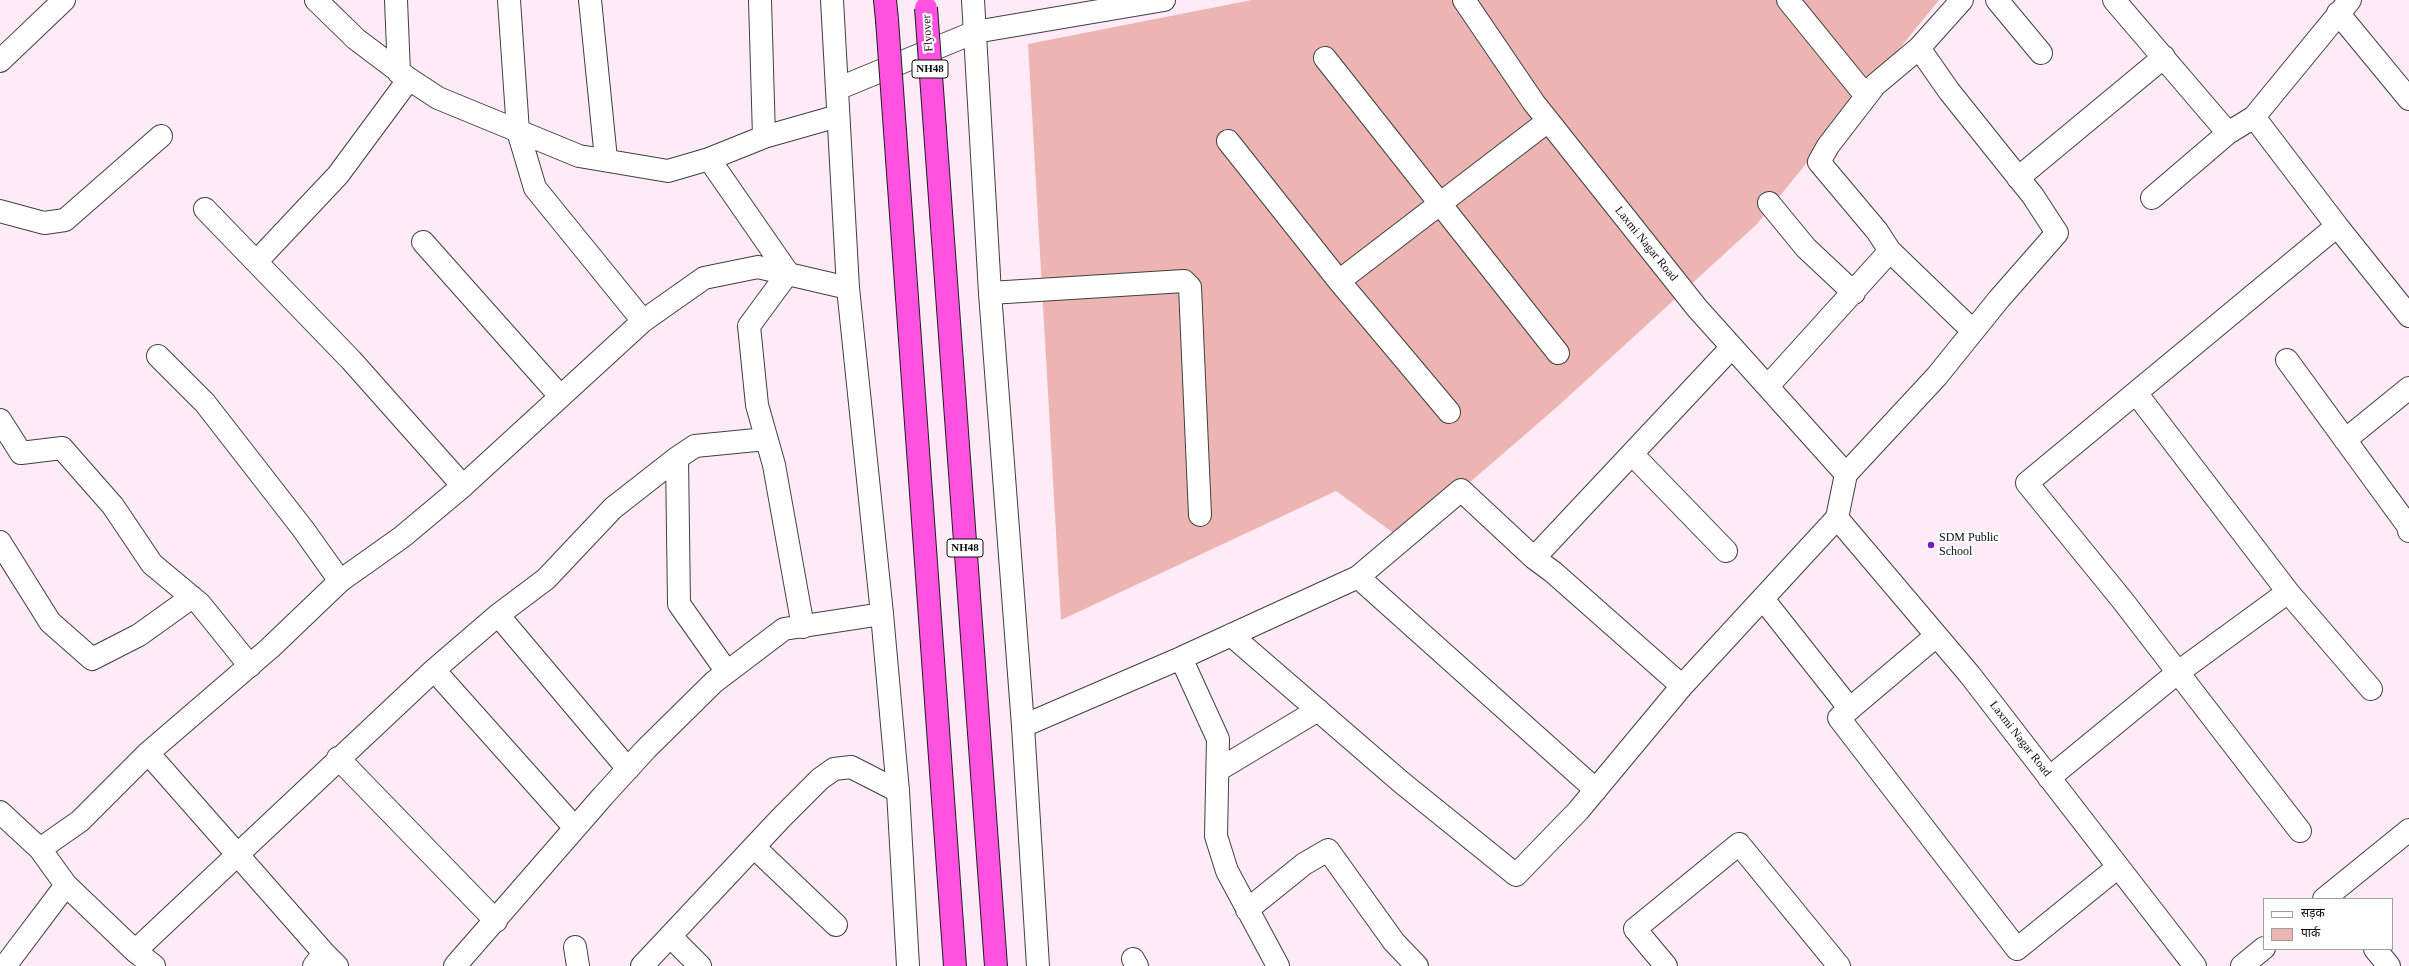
<!DOCTYPE html>
<meta charset="utf-8">
<style>
body{margin:0}
#map{position:relative;width:2409px;height:966px;overflow:hidden;background:#ffebf7;font-family:"Times New Roman","Noto Sans Devanagari",serif}
canvas{display:block}
.legend{position:absolute;left:2263px;top:898px;width:130px;height:52px;box-sizing:border-box;background:#fff;border:1px solid #9e9e9e;margin:0;padding:5px 7px;list-style:none;font-size:12px;color:#0c0c0c}
.legend li{display:flex;align-items:center;gap:8px;height:20px}
.legend b{width:20px;border:1px solid #9e9e9e}
</style>
<div id="map">
<canvas width="2409" height="966"></canvas>
<ul class="legend">
<li><b style="height:5px;background:#fff"></b>सड़क</li>
<li><b style="height:11px;background:#edb5b1"></b>पार्क</li>
</ul>
</div>
<script>
const g = document.querySelector('canvas').getContext('2d');
g.lineJoin = 'round';
function paint(path, color) {
  g.fillStyle = color;
  g.fill(path, 'evenodd');
}
function toPath(rows) {
  const path = new Path2D();
  for (const r of rows) {
    path.moveTo(r[0], r[1]);
    for (let i = 2; i < r.length; i += 2) path.lineTo(r[i], r[i + 1]);
  }
  return path;
}
function strokePath(path, color, width, dash) {
  g.strokeStyle = color;
  g.lineWidth = width;
  g.lineCap = dash ? 'butt' : 'round';
  g.setLineDash(dash || []);
  g.stroke(path);
}
function drawText(font, color, halo, rows, align = 'center') {
  g.font = font + ' "Times New Roman",serif';
  g.lineWidth = 4;
  g.setLineDash([]);
  g.textBaseline = 'middle';
  g.strokeStyle = halo;
  g.fillStyle = color;
  for (const [text, x, y, turn = 0] of rows) {
    g.save();
    g.translate(x, y);
    g.rotate((+turn || 0) * Math.PI / 180);
    g.textAlign = isNaN(turn) ? turn : align;
    if (halo) g.strokeText(text, 0, 0);
    g.fillText(text, 0, 0);
    g.restore();
  }
}
paint(toPath([
 [1252,0,1939,0,1757,224,1557,407,1403,540,1336,491,1061,620,1028,44]
]), '#edb5b1');
const minor = toPath([
 [316,0,356,39,409,79,438,98,579,156,668,171,709,159,764,137,838,116],
 [396,0,399,73],
 [509,0,518,131,535,188,643,321],
 [590,0,606,159],
 [760,0,764,137],
 [1464,0,1534,103,1697,308,1846,474],
 [1788,0,1866,96],
 [1997,0,2041,53],
 [2114,0,2228,133],
 [2338,13,2409,99],
 [1919,48,1875,85,1828,146,1819,162,1877,231,1890,251,1973,331],
 [1325,58,1558,353],
 [0,61,64,0],
 [2254,117,2337,226,2409,316],
 [1228,141,1339,281,1449,412],
 [709,159,788,273,749,326,757,405,774,465,803,627],
 [2018,178,2164,57],
 [2152,198,2228,133,2254,117,2350,0],
 [1769,203,1806,248,1854,293],
 [205,209,351,360,463,486],
 [0,211,44,223,65,220,161,136],
 [423,242,560,396],
 [257,261,338,175,409,79],
 [1339,281,1548,121],
 [990,293,1184,281,1190,287,1200,515],
 [158,356,205,403,303,529,340,581],
 [2287,360,2408,526,2409,531],
 [1768,386,1890,251],
 [0,420,21,453,62,448,113,506,152,564,200,604,250,666],
 [2345,440,2409,388],
 [1633,455,1726,551],
 [1837,518,1970,675,2195,966],
 [0,542,50,622,92,659,139,635,192,597],
 [1534,558,1732,347],
 [1358,577,1596,790],
 [2288,592,2371,689],
 [1763,599,1850,709],
 [498,615,628,769],
 [1231,635,1401,782,1516,875,1578,811,1682,686],
 [1936,636,1839,718,2017,949,2118,867],
 [1181,658,1218,739,1216,836,1227,871,1278,966],
 [434,670,575,828],
 [727,672,679,604,677,458,695,446,766,439],
 [1023,726,1181,658,1358,577,1461,490,1534,558,1553,572,1682,686,1837,518,1846,474,1937,376,1999,299,2057,233,2033,196,1949,91,1919,48,1962,0],
 [148,753,324,953],
 [338,758,496,921],
 [1218,770,1318,710],
 [2049,778,2177,673,2288,592,2136,393],
 [0,812,40,849,80,821,148,753,270,648,340,581,402,537,463,486,643,321,704,278,758,267,848,288],
 [2300,831,2123,601,2027,483,2337,226],
 [754,847,836,925],
 [40,849,66,885,135,951,154,966],
 [2324,899,2409,830],
 [1247,910,1304,864,1328,850,1394,942,1417,966],
 [670,936,700,966],
 [575,947,578,966],
 [2375,949,2389,966],
 [135,951,434,670,498,615,546,579,613,508,677,458],
 [1133,959,1137,966],
 [5,966,66,885],
 [314,966,324,953,337,966],
 [455,966,603,796,646,749,714,682,784,629,882,614],
 [642,966,781,818,820,779,834,769,851,767,898,791],
 [1666,966,1635,929,1739,844,1839,966],
 [2242,966,2264,948]
]);
const tertiary = toPath([
 [832,0,848,288,882,614,898,791,908,966],
 [973,0,990,293,1023,726,1038,966],
 [837,89,975,32,1164,0]
]);
const trunk = toPath([
 [885,0,887,20],
 [935,130,996,966],
 [895,131,955,966]
]);
strokePath(minor, '#3f3f3f', 24);
strokePath(tertiary, '#3f3f3f', 24);
strokePath(trunk, '#1d1d1d', 24);
strokePath(minor, '#fff', 22);
strokePath(tertiary, '#fff', 22);
strokePath(trunk, '#ff52e0', 22);
const trunkBridge = toPath([
 [926,8,935,130],
 [887,20,895,131]
]);
strokePath(trunkBridge, '#1d1d1d', 24, []);
strokePath(trunkBridge, '#ff52e0', 22);
for (const [x, y, r, color] of [
 [1931,545,4,"#7518c8"]
]) {
  const dot = new Path2D();
  dot.arc(x, y, r, 0, 2 * Math.PI);
  g.fillStyle = color;
  g.fill(dot);
  strokePath(dot, '#fff', 1.5);
}
for (const [x, y, w] of [
 [930,69,36],
 [965,548,36]
]) {
  const box = new Path2D();
  box.roundRect(x - w / 2, y - 9, w, 18, 3);
  g.fillStyle = '#fff';
  g.fill(box);
  strokePath(box, '#0c0c0c', 1);
}
drawText('bold 11px', '#0c0c0c', null, [
 ["NH48",930,69],
 ["NH48",965,548]
]);
drawText('12px', '#0c0c0c', '#fff', [
 ["Flyover",928,33,-94],
 ["Laxmi Nagar Road",1646,244,51],
 ["Laxmi Nagar Road",2020,739,52]
]);
drawText('12px', '#0c0c0c', '#fff', [
 ["SDM Public",1939,538],
 ["School",1939,552]
], 'left');
</script>
